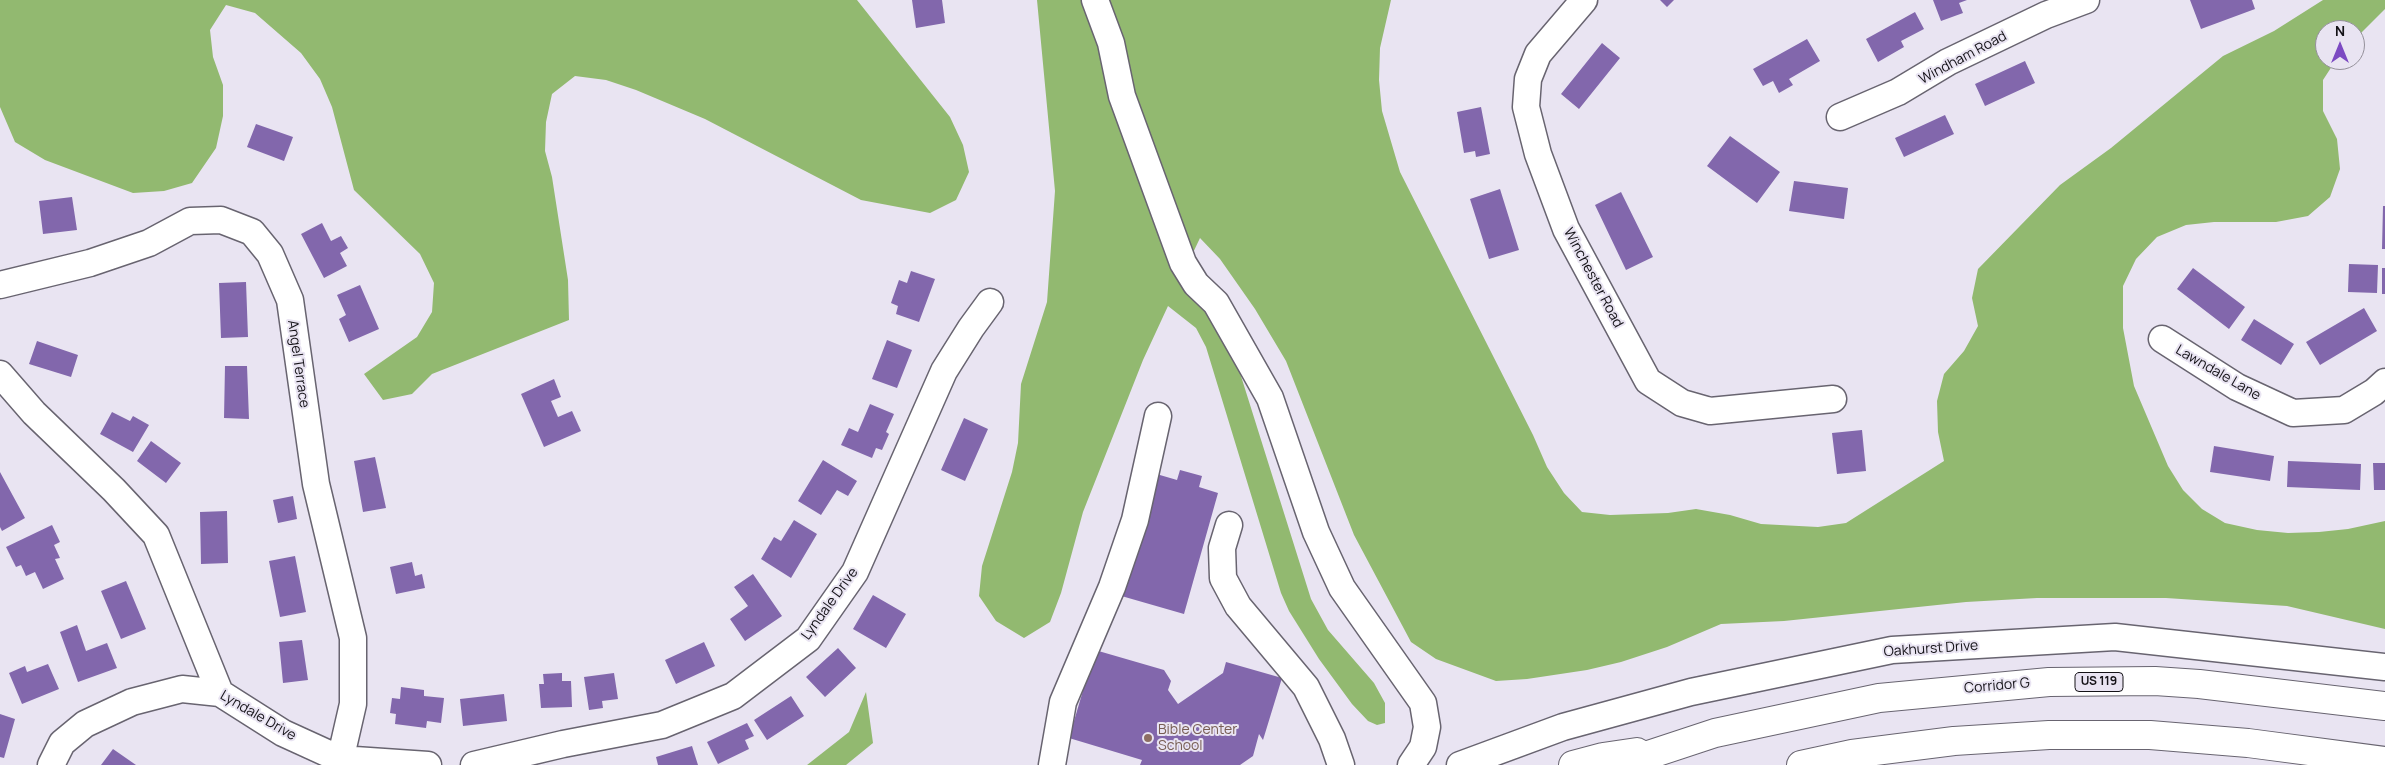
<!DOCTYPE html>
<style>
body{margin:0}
#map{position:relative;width:2385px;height:765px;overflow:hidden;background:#e9e4f2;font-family:Manrope,sans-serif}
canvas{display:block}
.north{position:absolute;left:2315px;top:20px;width:50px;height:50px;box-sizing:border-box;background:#e9e4f2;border:1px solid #94909a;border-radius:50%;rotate:0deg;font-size:14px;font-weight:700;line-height:20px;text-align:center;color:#141217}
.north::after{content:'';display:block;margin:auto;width:18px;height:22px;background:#7c4ac2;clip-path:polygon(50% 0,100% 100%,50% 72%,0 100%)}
</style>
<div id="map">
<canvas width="2385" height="765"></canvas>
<div class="north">N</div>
</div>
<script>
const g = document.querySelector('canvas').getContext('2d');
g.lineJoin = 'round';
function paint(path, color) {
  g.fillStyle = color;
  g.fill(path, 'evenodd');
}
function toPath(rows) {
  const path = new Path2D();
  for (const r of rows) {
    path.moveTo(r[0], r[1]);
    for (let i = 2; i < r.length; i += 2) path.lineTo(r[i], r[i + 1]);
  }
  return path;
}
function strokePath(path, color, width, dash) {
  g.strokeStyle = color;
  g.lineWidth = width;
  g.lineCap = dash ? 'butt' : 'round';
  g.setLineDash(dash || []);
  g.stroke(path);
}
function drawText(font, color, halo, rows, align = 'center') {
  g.font = font + ' Manrope,sans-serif';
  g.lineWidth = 4;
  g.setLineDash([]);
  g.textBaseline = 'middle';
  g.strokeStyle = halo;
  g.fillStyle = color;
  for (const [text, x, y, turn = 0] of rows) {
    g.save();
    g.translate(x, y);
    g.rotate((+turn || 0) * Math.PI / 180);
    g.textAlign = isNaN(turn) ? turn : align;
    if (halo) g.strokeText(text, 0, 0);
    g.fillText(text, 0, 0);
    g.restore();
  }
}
paint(toPath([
 [0,0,857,0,950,117,963,145,969,172,956,200,930,213,861,200,705,119,636,90,606,80,575,76,552,94,546,122,545,151,552,177,568,280,569,320,432,374,412,394,383,400,364,374,417,337,432,312,434,283,420,254,354,190,332,107,320,79,301,53,255,13,226,5,210,30,213,57,223,85,223,116,216,148,192,183,164,191,133,193,45,160,15,142,0,107],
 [1037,0,1391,0,1380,48,1379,80,1382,111,1400,172,1533,435,1547,467,1564,493,1582,512,1610,515,1668,513,1696,509,1730,515,1761,524,1818,527,1846,523,1944,461,1938,432,1937,401,1944,374,1964,351,1978,326,1972,298,1978,269,2060,185,2111,148,2223,56,2274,31,2323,0,2385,0,2385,9,2355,39,2355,30,2325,30,2325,60,2336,60,2323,80,2323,111,2337,139,2340,169,2330,197,2308,216,2276,222,2214,222,2186,225,2157,237,2136,259,2123,286,2123,328,2134,386,2168,466,2183,490,2202,509,2225,523,2257,530,2288,533,2319,532,2348,529,2385,521,2385,629,2287,606,2166,598,2037,598,1966,602,1784,621,1721,624,1667,647,1621,662,1587,670,1527,679,1496,681,1436,659,1411,642,1354,535,1286,361,1255,309,1220,259,1200,238,1180,280,1202,303,1235,357,1311,599,1328,630,1374,683,1385,703,1385,723,1377,725,1368,721,1352,704,1319,659,1289,611,1281,593,1206,347,1196,328,1168,306,1143,360,1083,512,1061,593,1050,622,1024,638,996,621,979,596,982,566,1012,472,1018,443,1021,384,1047,302,1055,191],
 [866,692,873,743,846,765,807,765,849,732]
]), '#92b970');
paint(toPath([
 [912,0,942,0,945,23,916,28],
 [1660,0,1674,0,1667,7],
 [1933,0,1967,0,1959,3,1963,13,1941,21],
 [2190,0,2252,0,2255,9,2201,29],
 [1915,12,1924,29,1901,41,1904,47,1878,62,1866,39],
 [1807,39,1820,61,1789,79,1793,85,1779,93,1773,81,1763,86,1753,69],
 [1602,43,1620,58,1579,109,1561,94],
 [2025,61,2035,83,1985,106,1975,84],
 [1481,107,1490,154,1476,157,1475,151,1464,153,1457,112],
 [1945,115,1954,134,1904,157,1895,138],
 [256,124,293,137,284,161,247,147],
 [1730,136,1780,172,1757,203,1707,166],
 [1794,181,1848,188,1844,219,1789,211],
 [1500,189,1519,250,1489,259,1470,199],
 [1621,192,1653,257,1626,270,1595,205],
 [72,197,77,230,43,234,39,201],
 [2383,206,2385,206,2385,249,2382,249],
 [322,223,331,241,341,236,348,248,340,253,347,266,324,278,301,234],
 [2349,264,2378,265,2377,293,2348,292],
 [2193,268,2245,307,2229,329,2177,289],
 [2382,268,2385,268,2385,294,2382,294],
 [911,271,935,279,919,322,896,314,898,306,891,303,899,280,907,283],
 [246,282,248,337,221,338,219,283],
 [360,285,379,329,349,342,339,319,346,315,337,295],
 [2364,308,2377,331,2320,365,2306,342],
 [2254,319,2294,344,2281,365,2241,340],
 [887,340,912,350,897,388,872,379],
 [37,341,78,355,71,377,29,364],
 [225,366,247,366,249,419,224,418],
 [554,379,561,397,551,401,558,417,572,411,581,431,544,447,521,394],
 [870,404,894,414,886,432,889,434,882,450,876,448,872,458,841,445,849,428,858,432],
 [112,412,130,421,133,416,149,425,133,452,100,434],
 [964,418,988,429,965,481,941,470],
 [1862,430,1866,471,1837,474,1832,433],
 [151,441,181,463,166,483,137,461],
 [2214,446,2274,456,2270,481,2210,472],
 [375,457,386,508,363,512,354,461],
 [823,460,857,481,848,496,837,490,821,515,798,501],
 [2288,461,2361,464,2360,490,2287,487],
 [2373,463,2385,463,2385,490,2374,490],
 [1180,470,1202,476,1199,487,1218,493,1184,614,1118,595,1153,473,1177,480],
 [0,472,25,518,2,531,0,527],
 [293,496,297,519,278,523,273,500],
 [227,511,228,563,201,564,200,512],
 [794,520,817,534,791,578,761,559,774,537,781,541],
 [52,525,60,542,54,545,60,558,55,559,64,579,43,589,35,572,26,576,21,565,16,567,6,547],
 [295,556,306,612,280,617,269,561],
 [412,562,415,576,422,574,425,588,396,594,390,567],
 [753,574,782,616,745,641,730,619,748,606,734,587],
 [126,581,146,629,121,639,101,591],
 [873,595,906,614,886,648,853,629],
 [77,625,86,651,107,643,117,668,78,682,60,632],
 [302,640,308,680,283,683,279,642],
 [704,642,715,666,676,684,665,660],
 [838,648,856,668,825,697,806,677],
 [1095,650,1164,670,1171,681,1168,690,1178,704,1223,673,1226,662,1282,678,1263,740,1259,734,1253,756,1240,765,1140,765,1142,760,1069,738],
 [48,664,59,689,22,704,9,673,25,666,27,672],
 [562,673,562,681,571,681,572,707,541,708,539,684,544,684,543,674],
 [614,673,618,699,602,701,603,708,589,710,584,677],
 [401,687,424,690,424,696,444,698,441,723,427,721,426,728,395,724,396,714,390,713,392,698,400,699],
 [504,694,507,721,463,726,460,699],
 [791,696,804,716,767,740,754,720],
 [0,714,15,719,4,758,0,757],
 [747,723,754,736,745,740,749,749,718,764,707,742],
 [692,746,698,765,658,765,656,757],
 [113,749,136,765,101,765]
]), '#8267ac');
const minor = toPath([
 [1095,0,1111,43,1122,96,1183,263,1196,284,1216,303,1270,398,1316,532,1342,588,1423,703,1427,727,1423,747,1411,765],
 [1584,0,1538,54,1528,79,1526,107,1538,154,1566,229,1648,381,1682,403,1710,411,1833,399],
 [1840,117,1898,92,1948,62,2046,15,2086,0],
 [0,285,90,263,149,243,190,221,221,220,252,232,270,254,290,300,316,484,353,638,353,704,339,765],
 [2162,339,2237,387,2293,413,2344,410,2374,392,2385,382],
 [0,374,34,413,114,490,156,535,220,693],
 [1229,525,1222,548,1223,578,1238,606,1306,687,1332,739,1341,765],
 [51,765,62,743,85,724,132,702,182,689,220,693,283,733,340,759,428,765],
 [474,765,563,744,662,725,733,696,808,639,855,572,944,371,971,328,990,302],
 [1052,765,1063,702,1112,587,1135,520,1158,416],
 [1460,765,1563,727,1691,692,1892,650,2115,637,2385,667]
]);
const highway = toPath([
 [1573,765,1603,757,1637,752],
 [1618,765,1715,733,1879,698,2049,682,2155,681,2199,684,2385,706],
 [1801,765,1852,754,1954,741,2049,735,2150,735,2248,743,2385,761]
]);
strokePath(minor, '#686470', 29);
strokePath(highway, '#686470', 30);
strokePath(minor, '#fff', 26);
strokePath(highway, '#fff', 28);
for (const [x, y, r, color] of [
 [1148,738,5,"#8d6e63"]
]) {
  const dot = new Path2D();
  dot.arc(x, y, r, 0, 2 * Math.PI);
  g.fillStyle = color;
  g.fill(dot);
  strokePath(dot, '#e9e4f2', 2);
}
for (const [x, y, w] of [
 [2099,682,48]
]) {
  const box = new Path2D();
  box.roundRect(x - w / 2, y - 9.5, w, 19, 4);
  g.fillStyle = '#e9e4f2';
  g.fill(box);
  strokePath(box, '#141217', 1);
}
drawText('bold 12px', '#141217', null, [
 ["US 119",2099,682]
]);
drawText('14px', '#141217', '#e9e4f2', [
 ["Windham Road",1963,58,-28],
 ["Winchester Road",1593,278,62],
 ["Angel Terrace",298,364,82],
 ["Lawndale Lane",2218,373,30],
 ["Lyndale Drive",830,604,-54],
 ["Oakhurst Drive",1931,649,-4],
 ["Corridor G",1997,686,-5],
 ["Lyndale Drive",258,716,30]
]);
drawText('14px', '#785e54', '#e9e4f2', [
 ["Bible Center",1158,730],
 ["School",1158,746]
], 'left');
</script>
